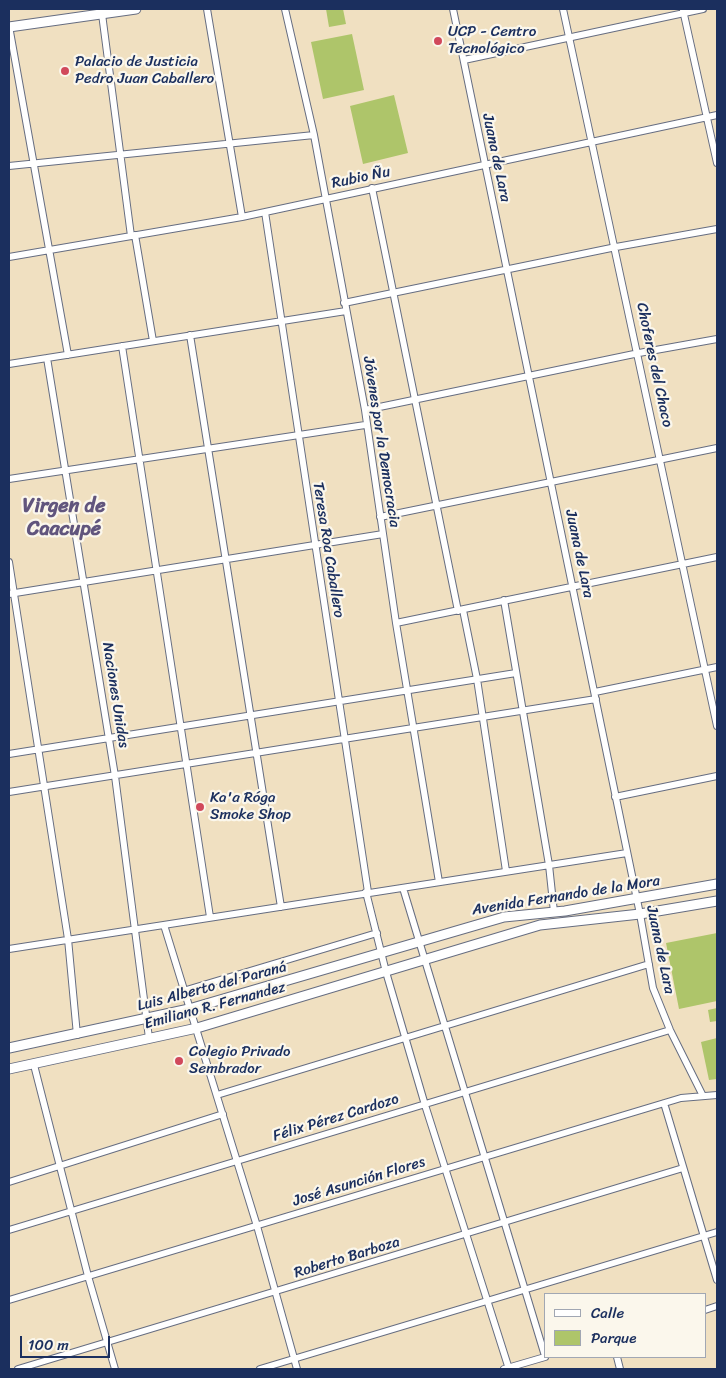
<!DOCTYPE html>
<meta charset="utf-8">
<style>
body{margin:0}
#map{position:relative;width:726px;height:1378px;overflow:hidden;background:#f0e0c1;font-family:Sriracha,sans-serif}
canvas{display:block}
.frame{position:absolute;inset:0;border:10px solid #1b2f5e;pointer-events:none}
.legend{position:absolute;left:544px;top:1293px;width:162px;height:65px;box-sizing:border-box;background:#fbf7ec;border:1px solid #a1a7b3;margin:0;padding:6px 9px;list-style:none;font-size:15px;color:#1b2f5e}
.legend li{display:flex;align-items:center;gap:10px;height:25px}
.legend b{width:25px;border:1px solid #a1a7b3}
.scale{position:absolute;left:20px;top:1336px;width:90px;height:22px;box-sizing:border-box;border:2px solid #1b2f5e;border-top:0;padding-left:6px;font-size:15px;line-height:18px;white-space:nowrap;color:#1b2f5e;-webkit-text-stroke:4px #fbf7ec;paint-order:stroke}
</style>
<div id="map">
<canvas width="726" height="1378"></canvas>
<div class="frame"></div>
<ul class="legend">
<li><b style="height:6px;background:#fff"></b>Calle</li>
<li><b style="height:14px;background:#aec56a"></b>Parque</li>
</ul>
<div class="scale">100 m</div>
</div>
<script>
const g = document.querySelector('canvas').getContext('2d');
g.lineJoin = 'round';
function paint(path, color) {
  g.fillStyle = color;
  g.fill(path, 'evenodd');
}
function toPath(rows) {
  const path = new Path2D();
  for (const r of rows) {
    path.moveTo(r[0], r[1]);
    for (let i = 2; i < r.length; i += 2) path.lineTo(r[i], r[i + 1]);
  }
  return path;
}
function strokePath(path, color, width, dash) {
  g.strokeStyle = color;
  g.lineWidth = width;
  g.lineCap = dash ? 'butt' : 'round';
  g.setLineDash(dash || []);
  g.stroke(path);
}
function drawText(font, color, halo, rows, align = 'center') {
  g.font = font + ' Sriracha,sans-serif';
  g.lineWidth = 4.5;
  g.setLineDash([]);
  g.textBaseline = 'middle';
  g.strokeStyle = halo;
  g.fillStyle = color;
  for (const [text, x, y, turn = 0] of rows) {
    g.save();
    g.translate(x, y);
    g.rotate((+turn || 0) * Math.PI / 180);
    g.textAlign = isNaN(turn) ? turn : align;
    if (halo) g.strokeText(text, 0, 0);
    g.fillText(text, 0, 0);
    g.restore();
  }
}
paint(toPath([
 [326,9,343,9,346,24,329,27],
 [352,34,364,90,323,99,311,42],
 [394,95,408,153,363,164,350,106],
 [717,933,717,1001,679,1009,666,943],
 [717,1008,717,1021,710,1022,708,1010],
 [717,1038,717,1079,709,1080,701,1042]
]), '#aec56a');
const street = toPath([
 [207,9,242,217],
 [285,9,314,135,365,410,396,623,439,882],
 [453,9,640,914,653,988,670,1030,703,1096],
 [563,9,717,726],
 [683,10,717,163],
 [102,14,131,236],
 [9,26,68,355],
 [464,60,703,9],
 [9,166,314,135],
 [372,188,458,611],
 [265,212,368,892],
 [135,235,153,341],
 [9,257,242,217,717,115],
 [344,303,616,247,717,229],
 [190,335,281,907],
 [122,346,210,917],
 [47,358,115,776,149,1038],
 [9,364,346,311],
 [365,410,639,353,717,339],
 [9,479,365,425],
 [380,517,717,448],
 [9,562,68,939,77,1035],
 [9,594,383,534],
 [504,600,549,865,554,912],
 [463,610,477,679,506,871],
 [396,623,717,557],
 [595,692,717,667],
 [9,754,516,673],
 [9,792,596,699],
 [615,797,717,776],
 [403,888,545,1356],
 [366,892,386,972,425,1105,509,1369],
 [164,925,257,1226,297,1369],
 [9,949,627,853],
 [183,991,377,933],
 [34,1065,88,1276,115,1369],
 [217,1095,649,964],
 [664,1103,717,1280],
 [9,1182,223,1114],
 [9,1230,670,1030],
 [9,1300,681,1098,717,1095],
 [705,1310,717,1306],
 [617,1357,620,1369],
 [18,1369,683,1168],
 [260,1369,717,1232],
 [504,1369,545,1357]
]);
const secondary = toPath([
 [9,27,136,9],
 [9,1048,189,1009,504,917,565,911,717,884],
 [9,1069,197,1028,540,925,640,914,717,901]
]);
strokePath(street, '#666d81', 8);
strokePath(secondary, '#666d81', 11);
strokePath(street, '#fff', 6);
strokePath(secondary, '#fff', 9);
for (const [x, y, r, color] of [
 [438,41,5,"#d1495b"],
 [65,71,5,"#d1495b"],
 [200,807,5,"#d1495b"],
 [179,1061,5,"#d1495b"]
]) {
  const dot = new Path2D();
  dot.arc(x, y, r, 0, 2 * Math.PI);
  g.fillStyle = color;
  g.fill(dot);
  strokePath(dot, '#fbf7ec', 2);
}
drawText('15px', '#1b2f5e', '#fbf7ec', [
 ["UCP - Centro",448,32],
 ["Tecnológico",448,49],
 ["Palacio de Justicia",75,62],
 ["Pedro Juan Caballero",75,79],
 ["Ka'a Róga",210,798],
 ["Smoke Shop",210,815],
 ["Colegio Privado",189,1052],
 ["Sembrador",189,1069]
], 'left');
drawText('15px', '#1b2f5e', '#fbf7ec', [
 ["Juana de Lara",496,158,78],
 ["Rubio Ñu",361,178,-12],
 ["Choferes del Chaco",654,365,78],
 ["Jóvenes por la Democracia",381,442,81],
 ["Teresa Roa Caballero",328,550,81],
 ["Juana de Lara",579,554,78],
 ["Naciones Unidas",115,695,81],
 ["Avenida Fernando de la Mora",566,896,-9],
 ["Juana de Lara",660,950,78],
 ["Luis Alberto del Paraná",212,987,-15],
 ["Emiliano R. Fernandez",215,1006,-15],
 ["Félix Pérez Cardozo",336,1118,-17],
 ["José Asunción Flores",359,1182,-17],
 ["Roberto Barboza",347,1258,-17]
]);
drawText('bold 20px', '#61557d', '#fbf7ec', [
 ["Virgen de",64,507],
 ["Caacupé",64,530]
]);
</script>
